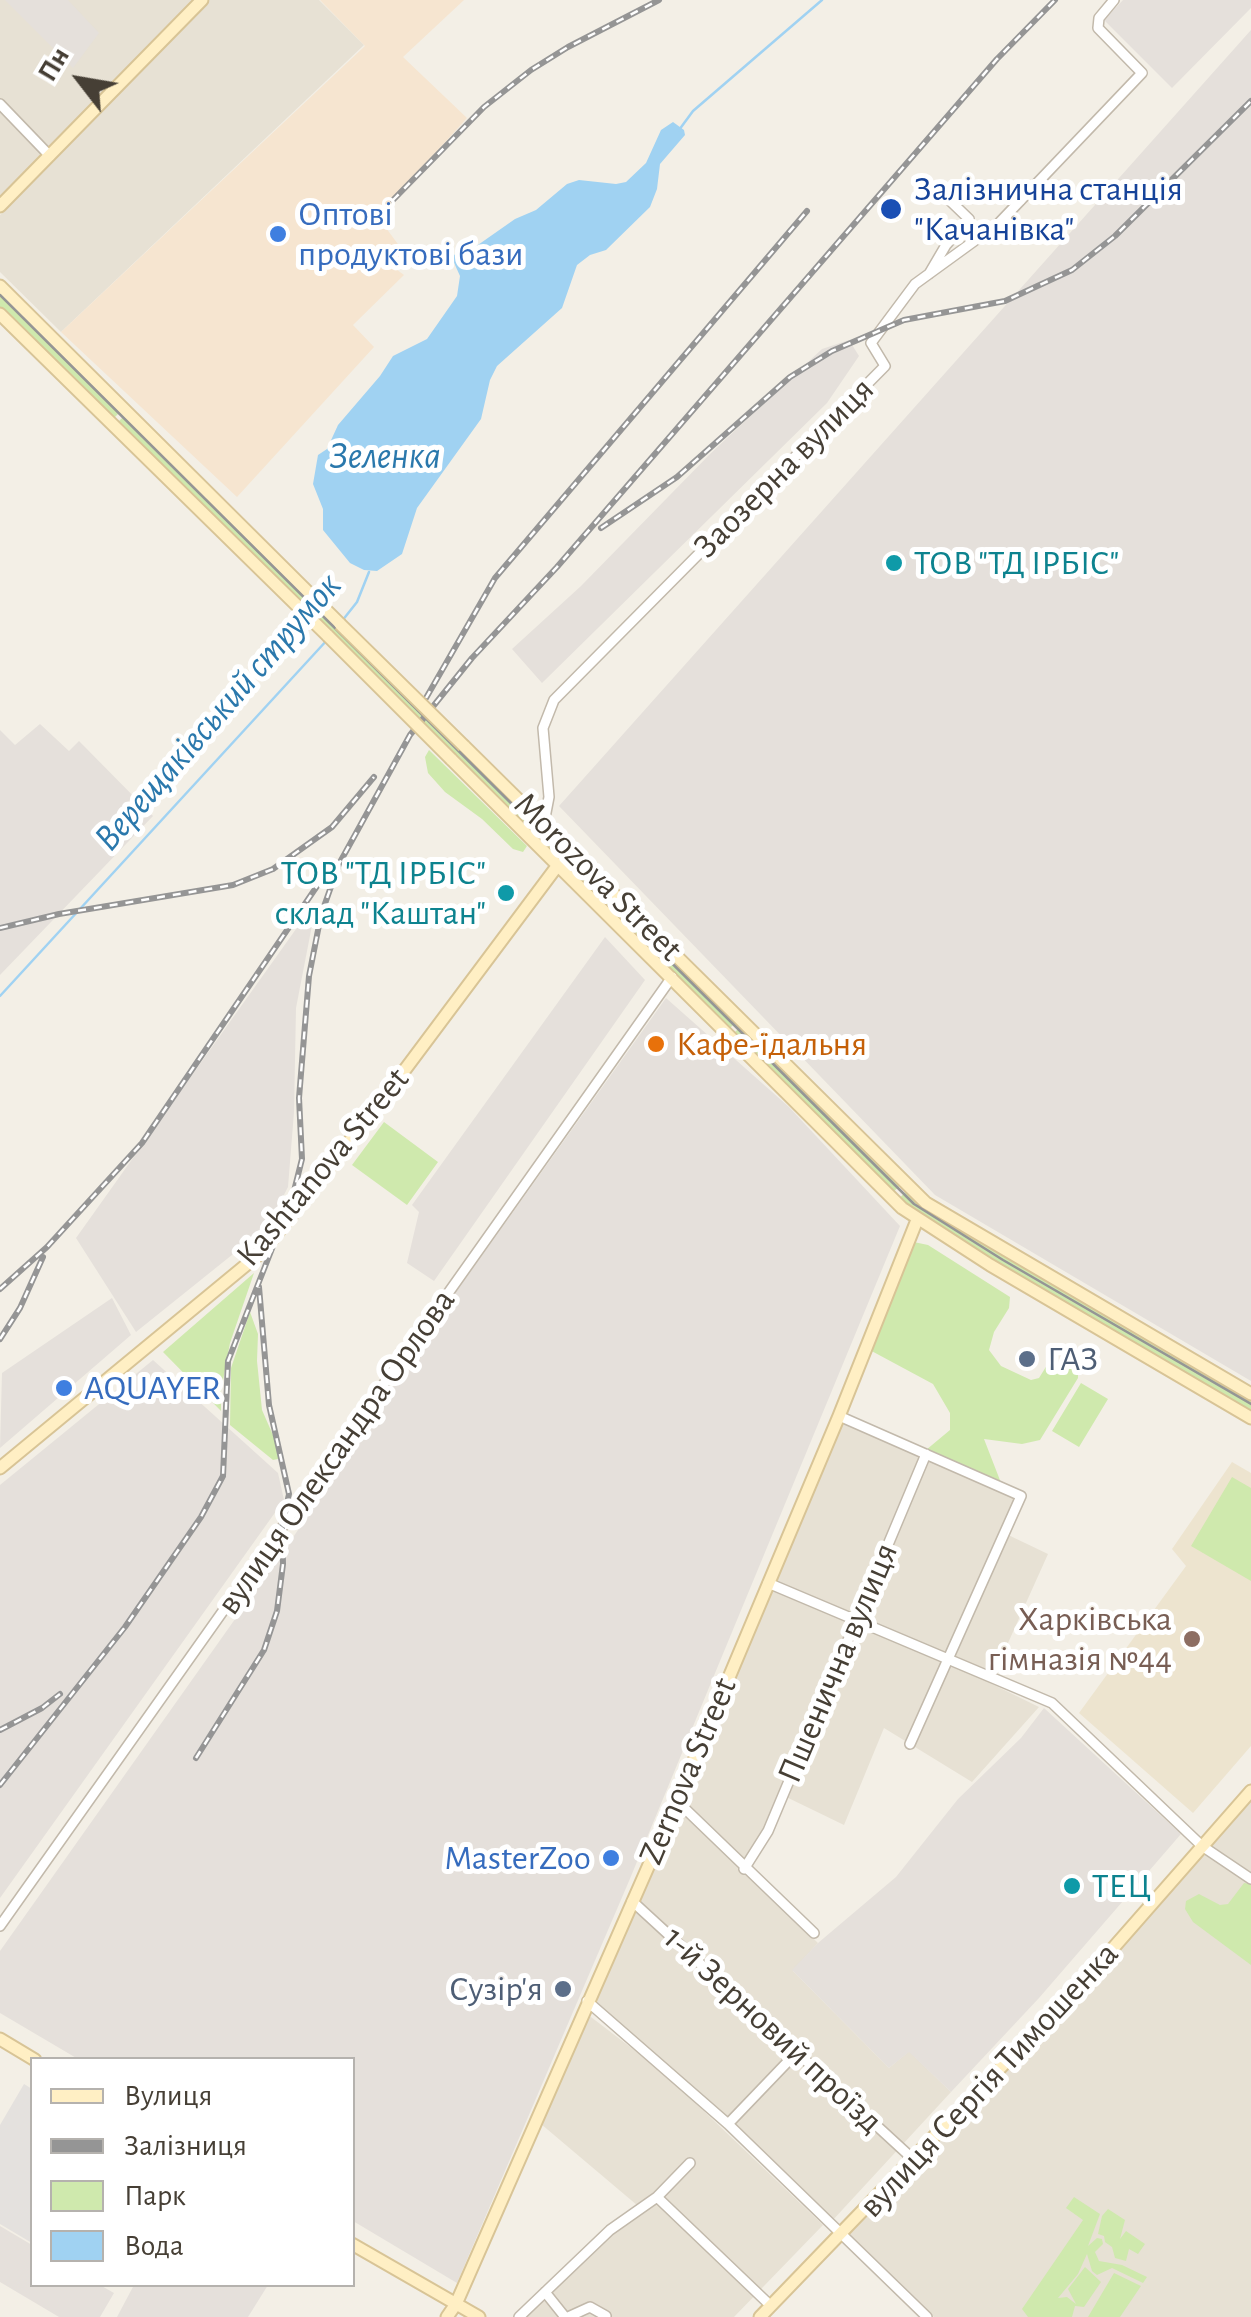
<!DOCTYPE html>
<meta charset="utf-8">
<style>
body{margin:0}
#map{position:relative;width:1251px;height:2317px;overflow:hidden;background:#f3efe6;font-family:"Alegreya Sans",sans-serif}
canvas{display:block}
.legend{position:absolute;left:30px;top:2057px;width:325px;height:230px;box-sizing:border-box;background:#fff;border:2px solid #b5b2ae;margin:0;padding:12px 18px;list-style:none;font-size:30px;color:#463f35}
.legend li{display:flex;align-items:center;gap:20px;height:50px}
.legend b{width:50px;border:2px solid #b5b2ae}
.north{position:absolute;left:30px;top:30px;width:100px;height:100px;-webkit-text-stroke:8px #fff;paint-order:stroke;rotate:301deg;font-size:28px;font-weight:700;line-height:40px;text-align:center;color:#463f35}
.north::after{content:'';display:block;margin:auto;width:35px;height:45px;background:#463f35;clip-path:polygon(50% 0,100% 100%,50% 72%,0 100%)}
</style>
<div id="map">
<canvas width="1251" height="2317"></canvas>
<ul class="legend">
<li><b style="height:12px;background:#ffefc4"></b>Вулиця</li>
<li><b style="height:12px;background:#959595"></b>Залізниця</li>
<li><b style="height:28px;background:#cfe9ad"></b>Парк</li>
<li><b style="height:28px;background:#a0d2f2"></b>Вода</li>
</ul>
<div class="north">Пн</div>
</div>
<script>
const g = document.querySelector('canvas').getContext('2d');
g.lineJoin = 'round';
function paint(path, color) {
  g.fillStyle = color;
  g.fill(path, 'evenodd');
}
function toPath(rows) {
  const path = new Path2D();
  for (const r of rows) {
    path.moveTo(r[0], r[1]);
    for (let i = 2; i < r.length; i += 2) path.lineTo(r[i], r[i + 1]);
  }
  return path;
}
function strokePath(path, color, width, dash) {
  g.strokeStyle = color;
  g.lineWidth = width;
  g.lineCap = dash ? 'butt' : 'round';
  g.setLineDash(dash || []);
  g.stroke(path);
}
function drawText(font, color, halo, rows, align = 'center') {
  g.font = font + ' "Alegreya Sans",sans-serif';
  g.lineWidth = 10;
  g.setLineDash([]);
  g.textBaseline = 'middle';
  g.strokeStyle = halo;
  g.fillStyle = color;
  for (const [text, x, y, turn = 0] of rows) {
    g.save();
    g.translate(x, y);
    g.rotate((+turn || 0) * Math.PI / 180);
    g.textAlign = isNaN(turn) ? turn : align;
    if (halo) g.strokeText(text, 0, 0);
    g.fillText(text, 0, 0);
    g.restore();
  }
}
paint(toPath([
 [0,0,198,0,0,200],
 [210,0,319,0,364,45,61,332,0,272,0,215],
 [842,1422,1014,1498,1002,1532,1048,1554,990,1683,1039,1707,972,1782,884,1728,844,1825,778,1793,763,1830,739,1867,818,1943,793,1971,889,2068,909,2051,951,2092,832,2221,724,2115,593,2000],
 [1251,1787,1251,2317,934,2317,846,2237],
 [587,2014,663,2072,823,2225,734,2317,525,2317,614,2232,644,2211,541,2124]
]), '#e7e1d4');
paint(toPath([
 [320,0,464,0,403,57,467,118,378,217,403,251,392,266,404,275,353,325,374,347,237,497,61,332,365,46]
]), '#f6e5d0');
paint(toPath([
 [5,0,68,0,99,33,73,68],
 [1123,0,1251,0,1251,8,1172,88,1104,20],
 [1251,30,1251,1381,935,1195,559,806],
 [849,340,859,356,827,403,542,683,512,649,581,586,711,453,822,349],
 [40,724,69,751,79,741,153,816,0,975,0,730,15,745],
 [306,915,314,915,296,1008,294,1112,288,1187,268,1226,136,1332,76,1238],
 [605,937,645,980,434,1281,407,1263,419,1212,412,1205],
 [666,998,789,1107,900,1226,629,1881,457,2283,353,2221,352,2060,78,2059,0,2013,0,1951,296,1533,458,1289],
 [112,1298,131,1335,0,1448,2,1373],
 [153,1360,278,1473,284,1500,0,1898,0,1485],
 [1044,1708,1181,1834,1039,1998,951,2092,909,2052,889,2068,792,1970,818,1943,896,1877,958,1799,1021,1738],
 [0,2226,32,2245,32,2284,100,2285,114,2293,100,2317,59,2317,0,2282],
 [134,2285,134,2284,268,2285,248,2317,117,2317]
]), '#e5e0db');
paint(toPath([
 [1232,1462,1251,1473,1251,1746,1193,1813,1079,1713,1186,1566,1172,1549]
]), '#ede4cf');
paint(toPath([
 [0,291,121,411,113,419,0,309],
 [125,415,535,822,528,829,116,424],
 [429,750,527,846,523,852,513,849,482,819,445,792,428,773,425,757],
 [545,832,738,1020,729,1029,539,839],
 [742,1025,901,1185,892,1193,733,1034],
 [384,1122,438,1162,407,1205,352,1165],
 [906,1191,935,1215,1251,1401,1251,1414,925,1222,898,1200],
 [909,1241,928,1245,1010,1297,1009,1308,994,1332,989,1350,1001,1366,1031,1380,1039,1378,1049,1362,1070,1364,1078,1370,1078,1378,1040,1440,1022,1444,984,1439,1003,1488,926,1450,950,1430,950,1413,933,1384,866,1348],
 [254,1273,230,1343,221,1391,221,1411,163,1352],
 [250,1312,258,1334,257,1361,262,1410,283,1458,273,1460,230,1425,231,1368],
 [1081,1383,1108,1399,1079,1447,1052,1431],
 [1232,1477,1251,1488,1251,1581,1191,1546],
 [1244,1883,1251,1884,1251,1965,1193,1922,1185,1909,1186,1901,1199,1894,1220,1905,1228,1904],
 [1074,2197,1100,2214,1088,2246,1097,2238,1102,2239,1103,2244,1095,2252,1099,2261,1122,2265,1147,2277,1143,2283,1112,2268,1097,2275,1092,2271,1087,2254,1078,2274,1058,2298,1067,2297,1076,2304,1068,2289,1085,2267,1101,2282,1084,2307,1075,2306,1072,2317,1028,2317,1022,2309,1083,2220,1066,2208],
 [1108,2209,1125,2220,1120,2239,1126,2231,1145,2244,1138,2254,1129,2249,1126,2261,1115,2258,1112,2247,1105,2242,1104,2236,1098,2234,1102,2216],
 [1114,2273,1141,2286,1120,2317,1088,2317]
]), '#cfe9ad');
paint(toPath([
 [24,2084,32,2089,32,2243,0,2224,0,2125]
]), '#e4e1de');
paint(toPath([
 [673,122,684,130,685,135,660,164,657,189,650,207,606,250,590,255,577,265,562,308,497,366,490,380,481,419,417,508,402,554,377,571,364,570,350,563,323,530,323,509,313,484,318,455,327,449,338,425,380,376,393,356,427,339,457,296,460,276,451,256,475,247,515,219,536,210,567,184,579,180,616,184,626,182,646,163,661,130]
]), '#a0d2f2');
strokePath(toPath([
 [679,130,693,111,822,0],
 [342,621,357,602,369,572],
 [0,996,328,639]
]), '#a0d2f2', 2.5);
const street = toPath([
 [0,104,50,156],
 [929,274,946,245,969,219,943,194],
 [531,837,544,823,549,797,543,728,554,700,885,366,871,343,915,284,999,223,1142,73,1098,28,1099,18,1114,0],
 [839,1416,1021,1496,910,1744],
 [768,1583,1052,1703,1202,1846,1251,1879],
 [677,1801,814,1933],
 [744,1869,768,1831,926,1454],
 [632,1901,914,2160],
 [0,1926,672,977],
 [587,2001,728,2124,927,2317],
 [728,2124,798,2051],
 [657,2197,771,2306],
 [545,2292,565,2317],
 [519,2317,610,2230,657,2197,690,2163],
 [568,2317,590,2307,606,2316]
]);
const secondary = toPath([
 [0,206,202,0],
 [0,286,340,624],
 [0,314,328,636],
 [464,746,926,1203,1251,1394],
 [451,759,902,1208,990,1265,1251,1418],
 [0,1468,263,1251,383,1099,558,865],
 [0,2039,35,2060],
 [352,2244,479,2317],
 [447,2317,456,2304,677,1801,839,1416,917,1220],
 [760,2317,1086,1979,1251,1791]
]);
strokePath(street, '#c2b9ab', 12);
strokePath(secondary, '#d8c496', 15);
strokePath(street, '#fff', 9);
strokePath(secondary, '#ffefc4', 11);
strokePath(toPath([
 [0,295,914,1204,1003,1260,1251,1404]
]), '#959595', 2.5);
const rail = toPath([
 [393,200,484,107,531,70,568,47,659,0],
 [601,528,677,477,790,377,832,351,904,320,1005,301,1072,270,1115,236,1251,101],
 [426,698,495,578,807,211],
 [0,928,59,914,233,885,273,869,332,827,374,777],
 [0,1289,47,1247,142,1143,328,870],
 [0,1339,20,1308,43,1257],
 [0,1730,42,1708,60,1694],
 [196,1758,264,1650,277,1611,283,1564,282,1527,289,1494,269,1405,259,1287],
 [0,1785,125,1627,201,1517,223,1476,228,1361,293,1195,302,1159,299,1098,309,976,321,915,339,864,410,735,472,658,557,567,997,59,1055,0]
]);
strokePath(rail, '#959595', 6);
strokePath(rail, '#fff', 2.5, [8]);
const secondaryBridge = toPath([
 [340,624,464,746],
 [328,636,451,759]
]);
strokePath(secondaryBridge, '#d8c496', 15, []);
strokePath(secondaryBridge, '#ffefc4', 11);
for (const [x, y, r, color] of [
 [891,209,12,"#1a4fb4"],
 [278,234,10,"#3f7fe0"],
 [894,563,10,"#0f9aa8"],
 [506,893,10,"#0f9aa8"],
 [656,1044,10,"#e8710a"],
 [1027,1359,10,"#5c6f8a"],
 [64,1388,10,"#3f7fe0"],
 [1192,1639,10,"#8d6e63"],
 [611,1858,10,"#3f7fe0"],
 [1072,1886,10,"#0f9aa8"],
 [563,1989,10,"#5c6f8a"]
]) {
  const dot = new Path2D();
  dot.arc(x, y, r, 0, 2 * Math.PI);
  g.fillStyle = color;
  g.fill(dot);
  strokePath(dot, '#fff', 4);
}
drawText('35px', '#164399', '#fff', [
 ["Залізнична станція",914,189],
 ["\"Качанівка\"",914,229]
], 'left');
drawText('35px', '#366cbe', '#fff', [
 ["Оптові",298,214],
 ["продуктові бази",298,254],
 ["AQUAYER",84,1388],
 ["MasterZoo",591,1858,"right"]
], 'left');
drawText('35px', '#463f35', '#fff', [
 ["Заозерна вулиця",784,468,-45],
 ["Morozova Street",598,877,45],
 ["Kashtanova Street",323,1167,-50],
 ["вулиця Олександра Орлова",336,1452,-55],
 ["Пшенична вулиця",838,1663,-67],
 ["Zernova Street",688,1771,-67],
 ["1-й Зерновий проїзд",773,2030,43],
 ["вулиця Сергія Тимошенка",989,2080,-47]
]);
drawText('35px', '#0d838f', '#fff', [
 ["ТОВ \"ТД ІРБІС\"",914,563],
 ["ТОВ \"ТД ІРБІС\"",486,873,"right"],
 ["склад \"Каштан\"",486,913,"right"],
 ["ТЕЦ",1092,1886]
], 'left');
drawText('35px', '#c56008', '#fff', [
 ["Кафе-їдальня",676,1044]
], 'left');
drawText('35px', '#4e5e75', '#fff', [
 ["ГАЗ",1047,1359],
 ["Сузір'я",543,1989,"right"]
], 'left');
drawText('35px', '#785e54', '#fff', [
 ["Харківська",1172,1619],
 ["гімназія №44",1172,1659]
], 'right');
drawText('italic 38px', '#2a78ac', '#fff', [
 ["Зеленка",385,457],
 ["Верещаківський струмок",218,712,-49]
]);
</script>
